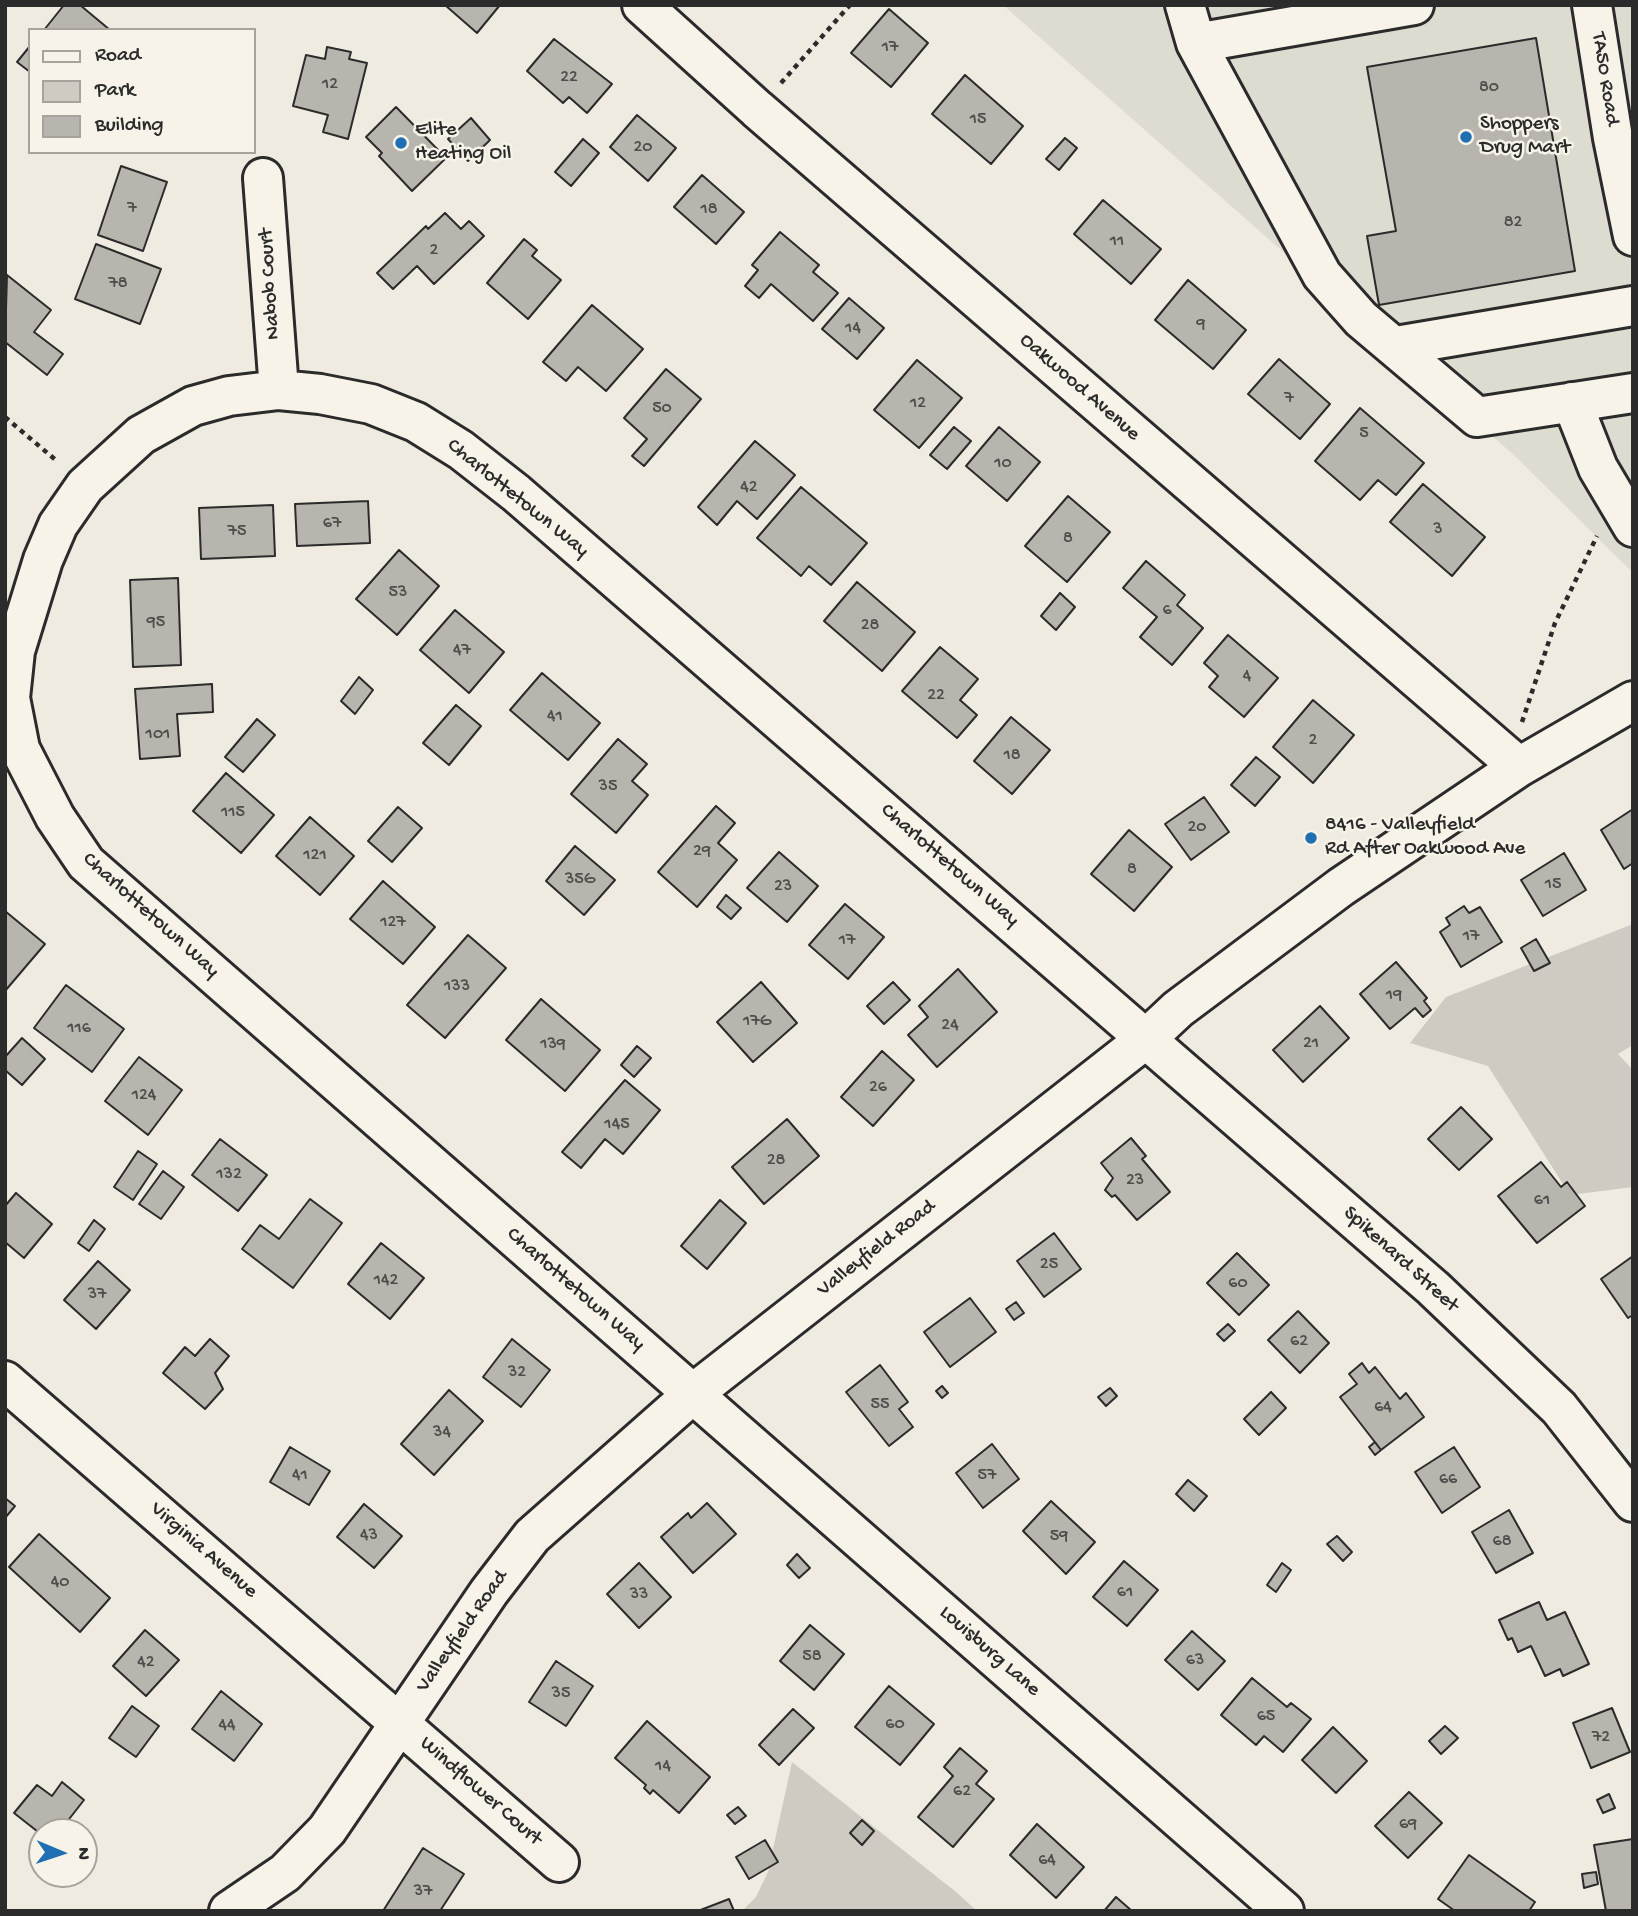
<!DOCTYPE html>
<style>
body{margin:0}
#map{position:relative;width:1638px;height:1916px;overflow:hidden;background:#efebe0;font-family:"Gochi Hand",sans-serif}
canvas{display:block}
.frame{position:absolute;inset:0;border:7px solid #2b2b2b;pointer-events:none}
.legend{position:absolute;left:28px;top:28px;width:228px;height:126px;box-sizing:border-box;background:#f7f3e8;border:2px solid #a5a39c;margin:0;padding:9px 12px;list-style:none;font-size:21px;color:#2b2b2b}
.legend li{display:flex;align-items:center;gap:14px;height:35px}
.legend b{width:35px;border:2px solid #a5a39c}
.north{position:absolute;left:28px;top:1818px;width:70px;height:70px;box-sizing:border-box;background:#f7f3e8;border:2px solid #a5a39c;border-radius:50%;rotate:92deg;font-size:19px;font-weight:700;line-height:28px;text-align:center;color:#2b2b2b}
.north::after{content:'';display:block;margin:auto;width:24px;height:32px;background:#1f6fb2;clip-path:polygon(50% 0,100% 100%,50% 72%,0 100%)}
</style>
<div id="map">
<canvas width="1638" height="1916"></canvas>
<div class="frame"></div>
<ul class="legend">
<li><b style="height:9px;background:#f7f3e8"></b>Road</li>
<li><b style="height:19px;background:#cfcbc2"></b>Park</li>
<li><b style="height:19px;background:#b8b5ae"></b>Building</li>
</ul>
<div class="north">N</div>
</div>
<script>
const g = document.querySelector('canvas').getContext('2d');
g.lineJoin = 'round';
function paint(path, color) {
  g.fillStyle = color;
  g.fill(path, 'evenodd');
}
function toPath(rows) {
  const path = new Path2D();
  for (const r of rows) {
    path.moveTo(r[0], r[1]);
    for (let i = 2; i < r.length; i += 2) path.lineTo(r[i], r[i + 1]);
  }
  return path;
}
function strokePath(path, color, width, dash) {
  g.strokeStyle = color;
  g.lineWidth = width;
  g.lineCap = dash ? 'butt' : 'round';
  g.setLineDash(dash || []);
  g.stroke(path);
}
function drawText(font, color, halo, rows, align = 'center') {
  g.font = font + ' "Gochi Hand",sans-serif';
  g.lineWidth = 5;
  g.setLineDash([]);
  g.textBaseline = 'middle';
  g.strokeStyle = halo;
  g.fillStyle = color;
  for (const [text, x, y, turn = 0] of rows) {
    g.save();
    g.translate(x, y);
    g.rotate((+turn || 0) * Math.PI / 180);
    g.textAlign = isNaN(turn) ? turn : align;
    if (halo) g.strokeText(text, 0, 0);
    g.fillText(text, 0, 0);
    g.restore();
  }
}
paint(toPath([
 [1003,5,1633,5,1633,573,1516,457]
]), '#dedbd1');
paint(toPath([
 [1633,924,1633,1045,1618,1054,1633,1070,1633,1187,1570,1195,1488,1066,1410,1043,1446,997],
 [792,1762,956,1892,977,1911,742,1911,756,1897,768,1872]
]), '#cfcbc2');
const building = toPath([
 [64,5,80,5,110,30,44,30,64,5],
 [445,5,500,5,477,33,445,5],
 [889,9,928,43,891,87,851,53,889,9],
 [1536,38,1575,271,1379,305,1367,236,1396,231,1367,67,1536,38],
 [554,39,612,84,587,113,569,97,563,103,527,71,554,39],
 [30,46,30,72,17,62,30,46],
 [327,47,351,52,349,59,367,63,348,139,323,132,328,115,293,106,306,55,325,59,327,47],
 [965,75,1023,126,991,164,932,114,965,75],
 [396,107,446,158,412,191,379,156,382,153,366,137,396,107],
 [637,115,676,148,648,181,610,147,637,115],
 [471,118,490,140,468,161,448,139,471,118],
 [1065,138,1077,148,1059,170,1046,159,1065,138],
 [583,139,599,153,571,186,555,172,583,139],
 [121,166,167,182,143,251,98,235,121,166],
 [702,175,744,212,716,244,674,207,702,175],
 [1103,200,1161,249,1131,284,1074,234,1103,200],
 [445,213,461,229,469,221,484,236,434,284,417,266,393,289,377,273,426,226,428,229,445,213],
 [780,232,819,265,813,272,838,293,813,321,771,284,759,298,745,286,758,270,752,265,780,232],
 [524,239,537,250,532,256,561,280,528,319,487,283,524,239],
 [96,244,161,269,140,324,75,299,96,244],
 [7,275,51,310,34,332,63,354,47,375,5,342,7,275],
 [1188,280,1246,330,1213,369,1155,320,1188,280],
 [849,298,884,328,857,359,822,329,849,298],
 [592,305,643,349,606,391,578,367,566,381,543,362,592,305],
 [1279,359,1330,404,1300,439,1248,394,1279,359],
 [917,360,962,398,919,448,874,410,917,360],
 [666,369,701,399,644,466,632,456,647,439,624,418,666,369],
 [1360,408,1424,463,1396,495,1378,480,1360,500,1315,461,1360,408],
 [954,427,971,441,947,469,930,455,954,427],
 [999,427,1040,462,1007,501,966,466,999,427],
 [755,441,795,475,757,519,737,501,717,525,698,507,755,441],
 [1423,484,1485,537,1452,576,1390,522,1423,484],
 [801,487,867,543,831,585,809,566,801,576,757,538,801,487],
 [1068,496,1110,532,1067,582,1025,546,1068,496],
 [368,501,370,543,297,546,295,504,368,501],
 [273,505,275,556,201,559,199,508,273,505],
 [399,550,439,586,397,635,356,599,399,550],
 [1146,561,1185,595,1177,605,1203,628,1172,665,1140,637,1157,617,1123,588,1146,561],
 [178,578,181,665,133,667,130,580,178,578],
 [857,582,915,632,882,671,824,621,857,582],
 [1060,593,1075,607,1056,630,1041,616,1060,593],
 [455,610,504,652,469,693,420,650,455,610],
 [1228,635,1278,678,1244,717,1209,687,1218,676,1204,663,1228,635],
 [940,647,978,679,960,700,977,715,957,738,902,691,940,647],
 [542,673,600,723,568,760,510,710,542,673],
 [359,677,373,690,355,714,341,701,359,677],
 [212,684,213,712,177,714,180,756,140,759,135,689,212,684],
 [1313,700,1354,735,1313,783,1273,747,1313,700],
 [456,705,481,726,449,765,423,743,456,705],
 [1011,717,1050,750,1012,794,974,761,1011,717],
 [257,719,275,735,243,772,225,757,257,719],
 [618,739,647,764,632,781,648,795,616,833,571,794,618,739],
 [1256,757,1280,777,1255,806,1231,785,1256,757],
 [226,773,274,815,241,853,193,811,226,773],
 [1204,797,1229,832,1191,860,1165,824,1204,797],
 [716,806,735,823,718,843,737,860,697,907,658,872,716,806],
 [398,807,422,828,392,862,368,841,398,807],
 [1633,809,1633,863,1624,869,1601,830,1633,809],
 [310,817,354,856,320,895,276,856,310,817],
 [1129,830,1172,867,1134,911,1091,874,1129,830],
 [575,846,615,880,584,915,546,881,575,846],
 [779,852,818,886,787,922,747,888,779,852],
 [1564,853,1586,890,1543,916,1521,880,1564,853],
 [383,881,435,927,403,964,350,919,383,881],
 [726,895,741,908,731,919,717,907,726,895],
 [845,904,884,937,848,979,809,945,845,904],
 [1464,906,1469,913,1480,907,1502,942,1461,967,1440,932,1450,925,1446,918,1464,906],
 [5,911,45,944,5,991,5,911],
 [468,935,506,968,445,1038,407,1005,468,935],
 [1536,939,1550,963,1534,971,1521,948,1536,939],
 [1396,962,1427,998,1424,1001,1431,1010,1423,1017,1415,1008,1390,1029,1360,994,1396,962],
 [958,969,997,1012,937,1067,908,1035,928,1017,919,1006,958,969],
 [761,982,797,1023,753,1062,717,1022,761,982],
 [893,982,910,1000,884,1024,867,1006,893,982],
 [66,985,124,1029,92,1072,34,1028,66,985],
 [541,999,600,1050,565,1091,506,1040,541,999],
 [1320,1006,1349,1038,1303,1082,1273,1050,1320,1006],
 [22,1038,45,1059,22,1085,5,1070,5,1057,22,1038],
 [637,1046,651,1058,634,1077,621,1065,637,1046],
 [882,1051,914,1080,873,1126,841,1097,882,1051],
 [139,1057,182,1090,148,1135,105,1101,139,1057],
 [625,1080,660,1110,623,1154,605,1139,581,1168,562,1152,625,1080],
 [1461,1107,1492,1139,1459,1170,1428,1139,1461,1107],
 [787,1119,819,1156,764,1204,732,1167,787,1119],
 [1131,1138,1146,1156,1142,1159,1170,1192,1137,1220,1115,1195,1112,1197,1105,1190,1113,1178,1101,1163,1131,1138],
 [220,1139,267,1175,238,1211,192,1175,220,1139],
 [138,1151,157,1164,133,1200,114,1187,138,1151],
 [1541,1162,1561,1187,1567,1182,1585,1206,1537,1243,1498,1196,1541,1162],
 [163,1171,184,1187,161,1219,139,1204,163,1171],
 [16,1193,52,1224,24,1258,5,1242,5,1206,16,1193],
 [310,1199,342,1223,293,1288,242,1249,260,1225,279,1239,310,1199],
 [720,1200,746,1223,707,1269,681,1246,720,1200],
 [94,1220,105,1229,89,1251,78,1243,94,1220],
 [1054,1233,1081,1269,1044,1297,1017,1261,1054,1233],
 [381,1243,424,1278,390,1319,348,1284,381,1243],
 [1237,1253,1269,1285,1239,1315,1207,1283,1237,1253],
 [1633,1256,1633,1315,1628,1318,1601,1279,1633,1256],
 [98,1261,130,1290,96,1329,64,1300,98,1261],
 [970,1298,996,1332,950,1367,924,1332,970,1298],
 [1016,1302,1024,1313,1014,1320,1006,1309,1016,1302],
 [1298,1311,1329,1343,1300,1373,1268,1340,1298,1311],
 [1228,1324,1235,1331,1224,1341,1217,1334,1228,1324],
 [210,1339,229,1356,215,1373,223,1389,205,1409,163,1373,185,1347,195,1356,210,1339],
 [512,1339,550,1370,521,1407,483,1377,512,1339],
 [1362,1363,1369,1373,1375,1367,1400,1399,1406,1393,1424,1417,1381,1450,1340,1397,1357,1384,1349,1374,1362,1363],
 [880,1365,908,1402,899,1409,913,1427,889,1446,846,1392,880,1365],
 [942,1386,948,1393,942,1398,936,1391,942,1386],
 [1110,1388,1117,1396,1106,1406,1098,1397,1110,1388],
 [449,1390,483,1421,434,1475,401,1444,449,1390],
 [1271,1392,1286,1408,1259,1435,1244,1419,1271,1392],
 [1375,1442,1381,1450,1375,1455,1369,1447,1375,1442],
 [992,1444,1019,1479,983,1508,956,1473,992,1444],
 [290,1447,330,1471,309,1505,270,1482,290,1447],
 [1454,1447,1480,1487,1442,1513,1415,1472,1454,1447],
 [1188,1480,1207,1496,1194,1511,1176,1494,1188,1480],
 [5,1498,15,1506,5,1518,5,1498],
 [1051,1501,1095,1542,1066,1574,1023,1531,1051,1501],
 [707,1503,736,1534,693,1573,661,1537,688,1513,691,1518,707,1503],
 [364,1504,402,1536,374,1568,337,1537,364,1504],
 [1509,1510,1533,1553,1496,1573,1472,1532,1509,1510],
 [39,1534,110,1598,80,1632,9,1567,39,1534],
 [1337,1536,1352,1552,1343,1561,1327,1544,1337,1536],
 [797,1554,810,1568,799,1578,787,1565,797,1554],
 [1124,1561,1158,1590,1127,1626,1093,1597,1124,1561],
 [639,1563,671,1597,639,1628,607,1594,639,1563],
 [1282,1563,1291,1570,1276,1592,1267,1585,1282,1563],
 [1539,1602,1547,1620,1565,1612,1589,1664,1563,1676,1560,1669,1545,1676,1531,1646,1518,1652,1512,1638,1508,1640,1499,1620,1539,1602],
 [810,1625,844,1654,814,1690,780,1661,810,1625],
 [145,1630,179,1660,146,1696,113,1666,145,1630],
 [1192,1631,1225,1661,1198,1690,1165,1660,1192,1631],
 [556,1661,593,1686,566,1726,529,1702,556,1661],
 [1252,1678,1287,1707,1291,1703,1311,1719,1283,1752,1264,1736,1256,1745,1221,1715,1252,1678],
 [889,1686,934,1724,900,1765,855,1727,889,1686],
 [221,1691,262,1724,234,1761,192,1729,221,1691],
 [132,1706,159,1726,136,1757,109,1738,132,1706],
 [1612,1708,1630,1752,1591,1768,1573,1723,1612,1708],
 [793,1709,814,1728,779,1765,759,1745,793,1709],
 [647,1721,710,1777,679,1813,653,1790,650,1794,644,1788,646,1785,615,1758,647,1721],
 [1445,1726,1458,1738,1441,1754,1429,1741,1445,1726],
 [1333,1727,1367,1761,1336,1793,1302,1760,1333,1727],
 [960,1748,987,1771,976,1784,994,1799,953,1847,918,1817,953,1776,944,1767,960,1748],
 [62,1782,84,1800,59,1832,42,1832,42,1835,14,1813,37,1785,52,1796,62,1782],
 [1409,1792,1442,1823,1408,1858,1375,1826,1409,1792],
 [1609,1794,1615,1808,1603,1813,1597,1800,1609,1794],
 [738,1807,746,1816,735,1824,727,1815,738,1807],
 [862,1820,874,1831,862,1845,850,1833,862,1820],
 [1037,1824,1084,1867,1056,1898,1010,1855,1037,1824],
 [1633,1839,1633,1911,1606,1911,1594,1845,1633,1839],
 [765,1840,778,1862,749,1879,736,1857,765,1840],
 [423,1848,464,1874,440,1911,383,1911,423,1848],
 [1469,1855,1535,1902,1529,1911,1455,1911,1438,1899,1469,1855],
 [1596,1872,1598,1884,1584,1888,1582,1874,1596,1872],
 [1116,1897,1132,1911,1104,1911,1116,1897],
 [729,1899,734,1911,698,1911,729,1899]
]);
paint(building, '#b8b5ae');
strokePath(building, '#2b2b2b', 2);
const minor = toPath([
 [642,5,757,109,1519,767],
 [1185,5,1196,43,1322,275,1361,319,1477,417,1633,393],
 [1592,5,1613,138,1633,236],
 [1196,43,1414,5],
 [263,178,279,390],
 [1396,346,1633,306],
 [1572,402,1598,468,1633,527],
 [5,1381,559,1862],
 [229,1911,285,1873,327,1830,489,1592,532,1536,695,1392,1147,1038,1178,1009,1341,887,1519,767,1633,701],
 [1284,1911,86,863,55,817,20,749,10,698,15,651,43,560,58,525,85,486,141,435,193,406,229,396,279,390,320,394,371,404,416,422,461,450,516,493,1433,1288,1559,1408,1633,1502]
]);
strokePath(minor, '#2b2b2b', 44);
strokePath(toPath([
 [781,83,850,5],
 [5,417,58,462],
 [1522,722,1555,623,1597,536]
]), '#2b2b2b', 4.5, [5, 5]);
strokePath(minor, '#f7f3e8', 38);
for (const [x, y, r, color] of [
 [1466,137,7,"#1f6fb2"],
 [401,143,7,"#1f6fb2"],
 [1311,838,7,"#1f6fb2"]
]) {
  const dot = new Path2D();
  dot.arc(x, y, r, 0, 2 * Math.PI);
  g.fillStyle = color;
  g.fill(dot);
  strokePath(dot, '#f7f3e8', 2.5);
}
drawText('18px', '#4e4e4c', null, [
 ["17",890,48],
 ["22",569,78],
 ["12",330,85],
 ["80",1489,88],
 ["15",978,120],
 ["20",643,148],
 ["7",132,209],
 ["18",709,210],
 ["82",1513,223],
 ["11",1117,242],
 ["2",434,251],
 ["78",118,284],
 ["9",1201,325],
 ["14",853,329],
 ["7",1289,399],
 ["12",918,404],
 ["50",662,409],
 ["5",1364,434],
 ["10",1003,464],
 ["42",749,488],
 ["67",332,524],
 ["3",1438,530],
 ["75",237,532],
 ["8",1068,539],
 ["53",398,593],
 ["6",1167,611],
 ["95",156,623],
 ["28",870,626],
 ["47",462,651],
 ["4",1247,677],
 ["22",936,696],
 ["41",555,717],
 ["101",158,735],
 ["2",1313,741],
 ["18",1012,756],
 ["35",608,787],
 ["115",233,813],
 ["20",1197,828],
 ["29",702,852],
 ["121",315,856],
 ["8",1132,870],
 ["35G",580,880],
 ["15",1553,885],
 ["23",783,887],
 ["127",393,923],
 ["17",1471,937],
 ["17",847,941],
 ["133",457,987],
 ["19",1394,996],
 ["17G",757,1022],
 ["24",950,1026],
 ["116",79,1029],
 ["21",1311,1044],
 ["139",553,1045],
 ["26",878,1088],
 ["124",144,1096],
 ["145",617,1125],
 ["28",776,1161],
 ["132",229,1175],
 ["23",1135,1181],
 ["61",1542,1201],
 ["25",1049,1265],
 ["142",386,1281],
 ["60",1238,1284],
 ["37",97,1295],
 ["62",1299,1342],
 ["32",517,1373],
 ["55",880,1405],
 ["64",1383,1408],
 ["34",442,1433],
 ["41",300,1476],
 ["57",987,1476],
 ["66",1448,1480],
 ["43",369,1536],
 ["59",1059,1537],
 ["68",1502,1542],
 ["40",60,1583],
 ["61",1125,1593],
 ["33",639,1595],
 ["58",812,1657],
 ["63",1195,1661],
 ["42",146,1663],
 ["35",561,1694],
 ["65",1266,1717],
 ["60",895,1725],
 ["44",227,1726],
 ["72",1601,1738],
 ["14",663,1767],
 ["62",962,1792],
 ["69",1408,1825],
 ["64",1047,1861],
 ["37",423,1892]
]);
drawText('21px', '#2b2b2b', '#f7f3e8', [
 ["TA50 Road",1604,79,81],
 ["Nabob Court",271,284,-94],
 ["Oakwood Avenue",1079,388,41],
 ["Charlottetown Way",517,499,39],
 ["Charlottetown Way",949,866,41],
 ["Charlottetown Way",150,916,42],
 ["Valleyfield Road",877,1249,-38],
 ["Spikenard Street",1400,1260,42],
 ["Charlottetown Way",575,1290,41],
 ["Virginia Avenue",203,1551,41],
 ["Valleyfield Road",463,1632,-55],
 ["Louisburg Lane",989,1652,41],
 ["Windflower Court",480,1792,41]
]);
drawText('21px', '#2b2b2b', '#f7f3e8', [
 ["Shoppers",1480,125],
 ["Drug Mart",1480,149],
 ["Elite",415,131],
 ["Heating Oil",415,155],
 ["8416 - Valleyfield",1325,826],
 ["Rd After Oakwood Ave",1325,850]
], 'left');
</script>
